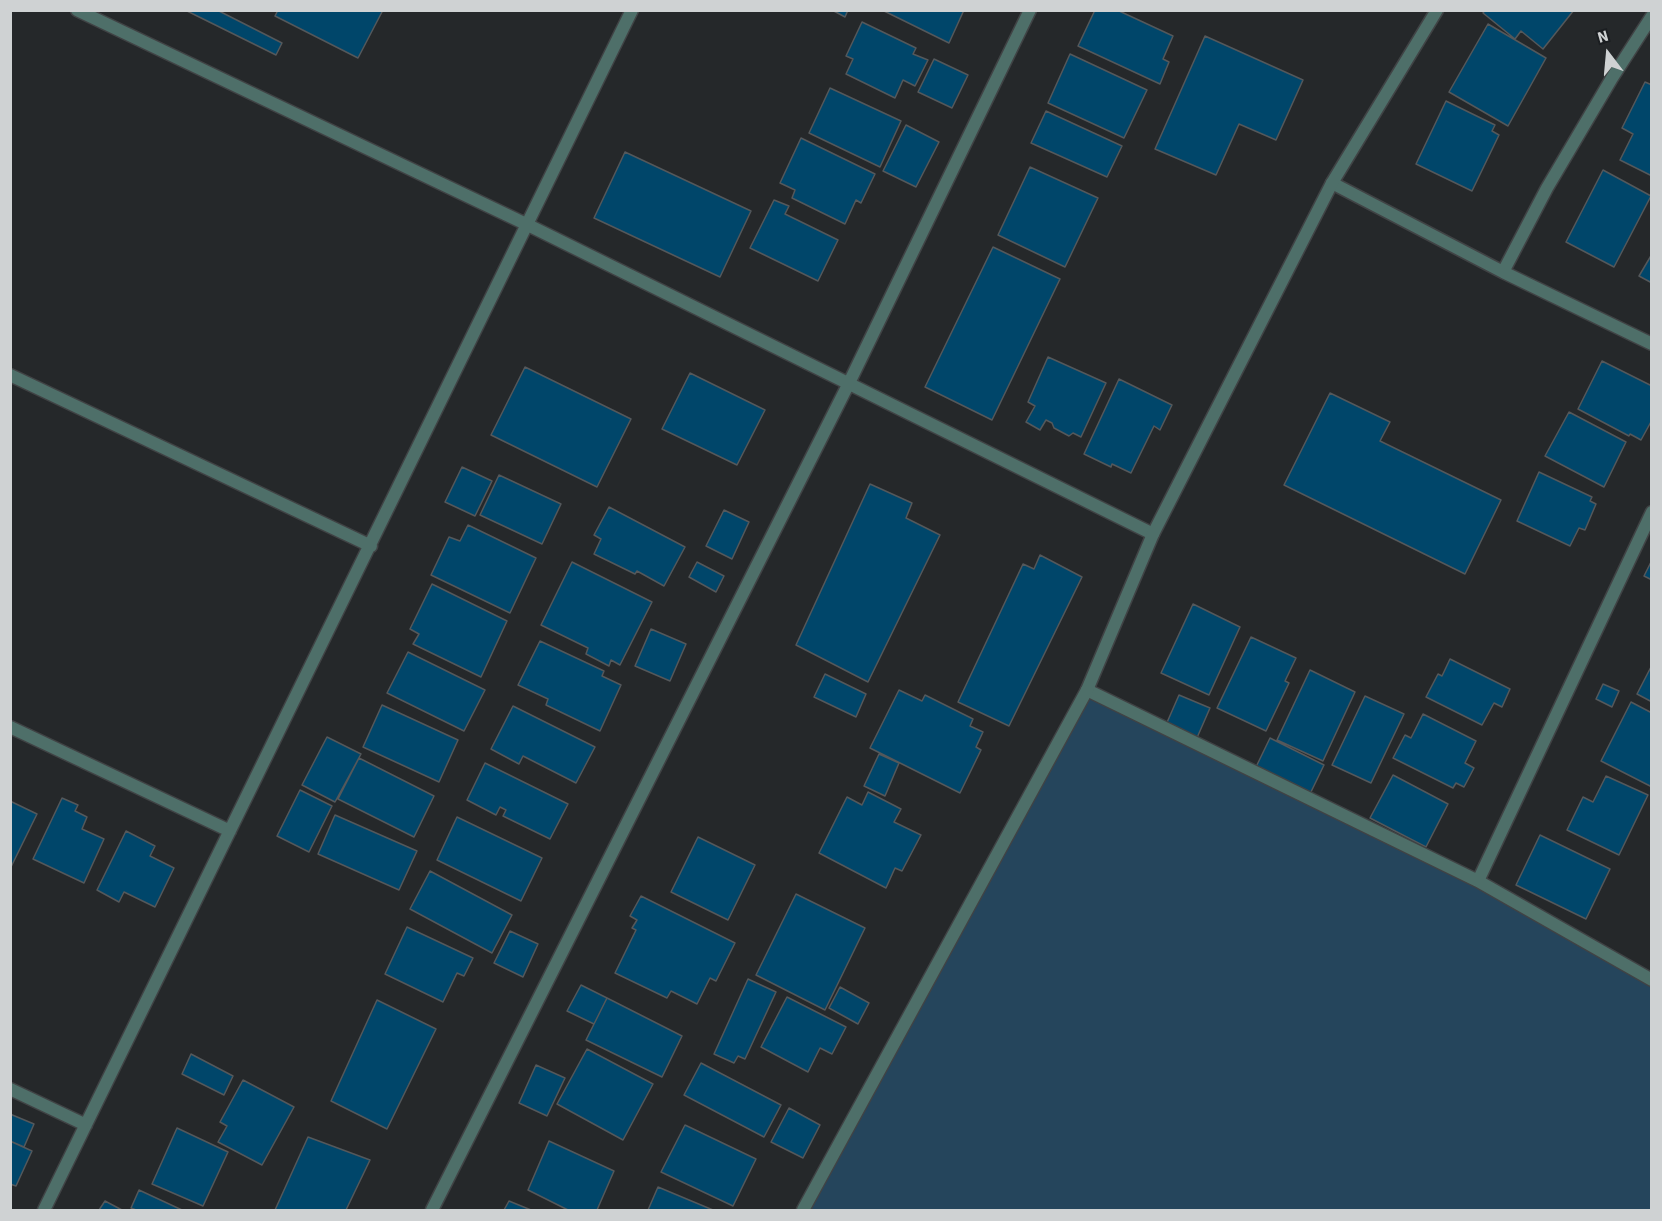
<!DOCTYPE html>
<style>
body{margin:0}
#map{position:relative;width:1662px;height:1221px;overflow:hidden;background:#25282a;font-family:"Source Sans 3",sans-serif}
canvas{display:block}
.frame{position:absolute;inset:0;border:12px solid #cfd2d3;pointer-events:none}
.north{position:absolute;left:1578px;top:24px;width:60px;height:60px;-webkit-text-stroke:4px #1b1e21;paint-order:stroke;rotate:344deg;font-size:16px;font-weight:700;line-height:24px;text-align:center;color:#cfd2d3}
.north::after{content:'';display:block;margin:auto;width:21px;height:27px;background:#cfd2d3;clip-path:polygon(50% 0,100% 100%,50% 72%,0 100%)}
</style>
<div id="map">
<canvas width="1662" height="1221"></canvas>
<div class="frame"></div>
<div class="north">N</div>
</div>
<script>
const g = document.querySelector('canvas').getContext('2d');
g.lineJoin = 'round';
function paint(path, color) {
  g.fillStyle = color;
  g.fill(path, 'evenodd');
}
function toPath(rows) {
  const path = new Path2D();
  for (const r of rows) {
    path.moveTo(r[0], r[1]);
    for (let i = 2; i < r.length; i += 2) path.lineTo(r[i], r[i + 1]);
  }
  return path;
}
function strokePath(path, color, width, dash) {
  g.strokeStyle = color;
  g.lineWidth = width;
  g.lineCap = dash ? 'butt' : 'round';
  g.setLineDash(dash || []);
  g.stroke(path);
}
paint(toPath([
 [1087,690,1478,881,1651,980,1651,1210,803,1210]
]), '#25455c');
const building = toPath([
 [185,10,217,10,282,43,276,55,185,10],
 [278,10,383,10,358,58,275,16,278,10],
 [832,10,848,10,845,17,832,10],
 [882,10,964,10,949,43,882,10],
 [1095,10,1117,10,1173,36,1163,59,1169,62,1160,84,1078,46,1095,10],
 [1485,10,1574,10,1543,49,1521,31,1515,39,1483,13,1485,10],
 [862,22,916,48,913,54,928,60,915,86,903,80,895,98,846,74,853,59,846,56,862,22],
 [1488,24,1546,58,1508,126,1449,92,1488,24],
 [1205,36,1303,80,1276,140,1239,124,1216,175,1155,149,1205,36],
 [1070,54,1147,90,1124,138,1048,103,1070,54],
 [934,59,968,75,952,108,918,92,934,59],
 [1645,82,1652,85,1652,176,1620,160,1633,134,1622,128,1645,82],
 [830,88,901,121,880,167,809,133,830,88],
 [1446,101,1495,125,1492,131,1499,135,1472,191,1416,164,1446,101],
 [1046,111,1122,146,1107,177,1031,143,1046,111],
 [906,125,939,142,916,187,883,171,906,125],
 [801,138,875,174,861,203,856,200,845,224,792,198,795,190,780,183,801,138],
 [625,152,751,211,720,277,594,218,625,152],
 [1030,167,1098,198,1065,267,998,235,1030,167],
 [1603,170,1651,196,1614,267,1566,242,1603,170],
 [774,200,789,206,785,214,838,240,818,281,750,248,774,200],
 [993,247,1060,279,992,420,925,387,993,247],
 [1652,254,1652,283,1639,276,1652,254],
 [1048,357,1106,383,1081,437,1073,433,1069,436,1054,428,1052,423,1046,420,1040,430,1026,422,1035,406,1028,402,1048,357],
 [1602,361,1652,386,1652,420,1641,440,1630,434,1629,436,1578,409,1602,361],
 [525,367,631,419,597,487,491,435,525,367],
 [690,373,765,410,737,465,662,429,690,373],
 [1119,379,1172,405,1160,430,1154,426,1131,473,1112,464,1111,467,1084,454,1119,379],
 [1330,393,1390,422,1380,441,1501,500,1465,574,1284,485,1330,393],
 [1569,412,1626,442,1604,487,1545,456,1569,412],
 [462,467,492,481,475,516,445,502,462,467],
 [1539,472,1592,497,1590,501,1596,504,1585,530,1579,528,1570,546,1517,521,1539,472],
 [499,475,561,504,542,544,480,515,499,475],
 [870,484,912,503,906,518,940,535,868,682,796,645,870,484],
 [609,507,685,547,664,586,637,571,635,574,594,554,601,539,594,535,609,507],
 [724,510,749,522,732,559,706,546,724,510],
 [468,525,536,558,510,613,431,575,449,537,460,541,468,525],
 [1040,555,1082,577,1009,726,958,702,1023,564,1034,569,1040,555],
 [1652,560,1652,580,1644,576,1652,560],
 [572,562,652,602,620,665,611,660,609,666,586,654,588,648,541,625,572,562],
 [697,562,724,576,716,592,689,577,697,562],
 [432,584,507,621,481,677,413,644,419,634,410,629,432,584],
 [1193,604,1240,627,1209,695,1161,673,1193,604],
 [651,629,686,644,670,681,635,666,651,629],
 [1251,637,1296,658,1285,681,1289,683,1266,731,1217,708,1251,637],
 [540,641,604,671,602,676,621,685,600,731,546,705,548,699,518,685,540,641],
 [408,652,485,690,464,731,387,693,408,652],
 [1450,659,1510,689,1502,707,1494,703,1482,725,1426,697,1438,674,1442,676,1450,659],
 [1652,665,1652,702,1637,694,1652,665],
 [1310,670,1355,692,1323,761,1277,740,1310,670],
 [825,674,866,694,856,717,814,697,825,674],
 [1603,684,1619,691,1612,707,1596,699,1603,684],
 [899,690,922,701,925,695,973,719,970,726,983,732,976,747,981,750,960,793,870,748,899,690],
 [1179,695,1210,708,1196,740,1165,727,1179,695],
 [1365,696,1404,714,1371,783,1332,765,1365,696],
 [1631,702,1652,713,1652,787,1601,761,1631,702],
 [382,705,458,740,439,782,363,747,382,705],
 [513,706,595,747,576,783,523,756,519,764,491,749,513,706],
 [1423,714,1476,741,1465,763,1474,768,1464,787,1456,783,1453,788,1393,758,1405,735,1411,738,1423,714],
 [327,737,361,754,335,802,302,785,327,737],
 [1270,738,1324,765,1309,796,1255,769,1270,738],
 [879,754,899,763,885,796,864,786,879,754],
 [359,758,434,796,414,837,338,799,359,758],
 [485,763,568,804,550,839,503,816,506,810,500,807,496,815,467,800,485,763],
 [1393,775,1448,804,1426,847,1370,818,1393,775],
 [1606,776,1648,795,1619,855,1567,830,1583,797,1593,802,1606,776],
 [300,790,332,806,309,852,277,836,300,790],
 [868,792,901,809,894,822,921,835,902,871,895,868,886,888,819,853,847,797,862,805,868,792],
 [62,798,78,805,75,811,87,817,82,829,104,839,84,883,33,859,62,798],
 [10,801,37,814,10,869,10,801],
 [335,815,417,851,399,890,318,854,335,815],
 [457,817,542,858,521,901,437,860,457,817],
 [126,831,155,846,150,856,174,868,155,907,124,892,119,902,97,890,126,831],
 [1540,835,1610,869,1586,919,1516,885,1540,835],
 [698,837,755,865,728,920,671,892,698,837],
 [430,871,512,915,492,953,410,909,430,871],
 [796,894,865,928,825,1010,756,975,796,894],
 [641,896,735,943,716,981,710,978,697,1004,671,991,667,998,615,973,636,930,632,928,637,920,630,916,641,896],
 [407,927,473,958,464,976,457,973,443,1002,385,974,407,927],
 [510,931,538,944,523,977,494,963,510,931],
 [748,979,776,992,745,1059,738,1056,734,1063,714,1054,748,979],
 [581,985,607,998,594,1024,567,1011,581,985],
 [840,987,869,1003,858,1024,829,1008,840,987],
 [787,997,846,1027,832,1054,820,1048,808,1072,761,1047,787,997],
 [607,998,682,1036,662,1077,586,1040,607,998],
 [377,1000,436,1029,387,1129,331,1101,377,1000],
 [587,1049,653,1084,623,1140,557,1104,587,1049],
 [191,1054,233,1076,224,1095,182,1074,191,1054],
 [701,1063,781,1105,764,1137,684,1095,701,1063],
 [536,1065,565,1078,547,1116,519,1103,536,1065],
 [243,1080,294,1107,262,1165,218,1142,227,1126,220,1122,243,1080],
 [789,1108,820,1125,803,1158,771,1142,789,1108],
 [10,1114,34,1124,24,1147,10,1141,10,1114],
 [685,1125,756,1159,733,1206,661,1172,685,1125],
 [177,1128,228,1152,203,1206,152,1184,177,1128],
 [308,1137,370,1160,346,1210,275,1210,308,1137],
 [10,1141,32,1151,16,1186,10,1184,10,1141],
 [549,1141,614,1171,597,1210,568,1210,528,1190,549,1141],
 [658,1187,713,1210,648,1210,658,1187],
 [139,1190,182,1210,136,1210,131,1208,139,1190],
 [105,1201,122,1210,99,1210,105,1201],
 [509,1201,531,1210,504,1210,509,1201]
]);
paint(building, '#00466a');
strokePath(building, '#54585b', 1.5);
const minor = toPath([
 [77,10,528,225,1153,534],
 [1332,183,1503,272,1652,344],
 [1503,272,1547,188,1612,78,1652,16],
 [10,375,371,546],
 [1087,690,1478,881,1652,980],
 [10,727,230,831],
 [1478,881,1652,512],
 [10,1089,86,1125],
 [44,1210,632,10],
 [432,1210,849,383,1030,10]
]);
const tertiary = toPath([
 [803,1210,1087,690,1153,534,1332,183,1437,10]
]);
strokePath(minor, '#404345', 15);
strokePath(tertiary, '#404345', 15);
strokePath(minor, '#4e6f69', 12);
strokePath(tertiary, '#4e6f69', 12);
</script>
